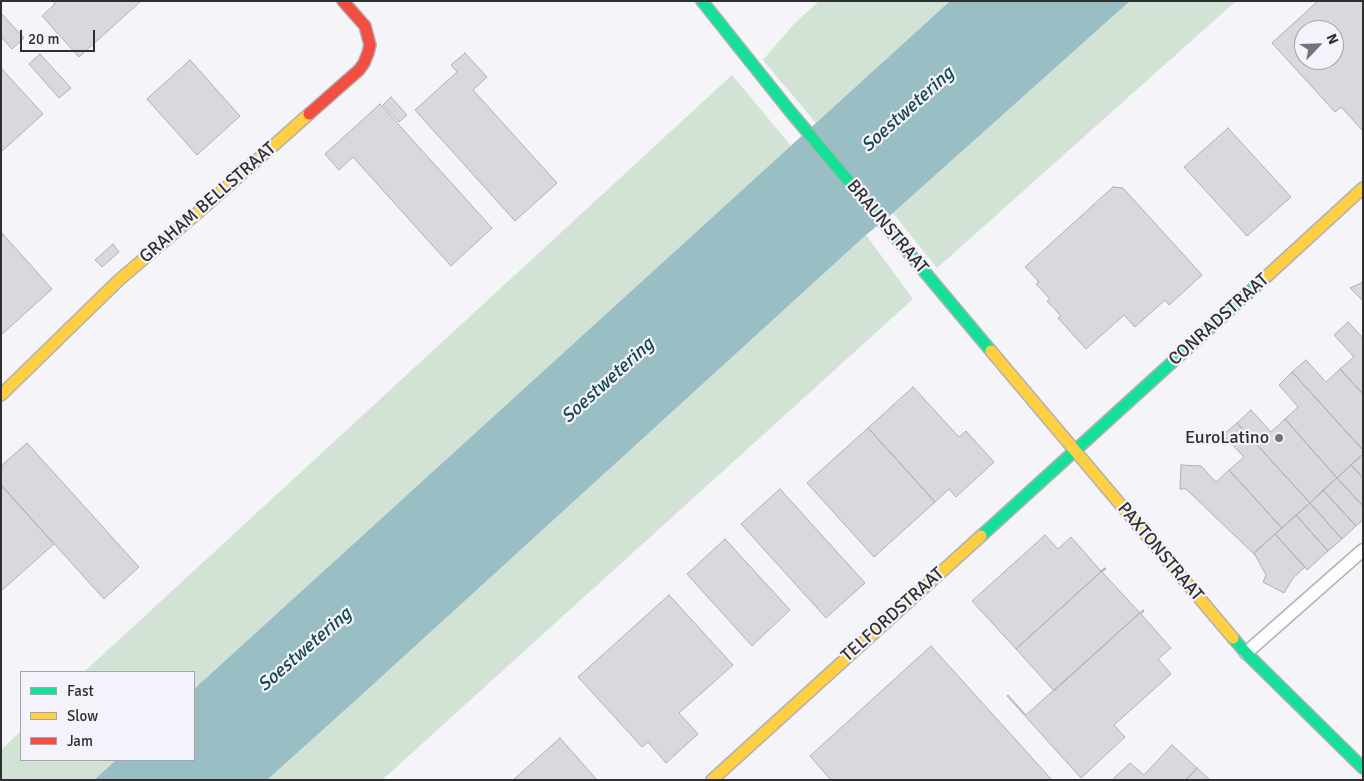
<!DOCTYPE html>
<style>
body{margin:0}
#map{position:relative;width:1364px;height:781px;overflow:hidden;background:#f5f4f9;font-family:Signika,sans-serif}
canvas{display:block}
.frame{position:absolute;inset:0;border:2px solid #2f2e31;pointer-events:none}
.legend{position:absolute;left:20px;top:671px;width:175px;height:90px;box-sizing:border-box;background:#f4f2fb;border:1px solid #a5a4aa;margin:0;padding:6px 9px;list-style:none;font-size:15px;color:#2f2e31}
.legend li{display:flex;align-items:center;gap:10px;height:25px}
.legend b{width:25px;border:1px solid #a5a4aa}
.north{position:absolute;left:1294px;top:20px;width:50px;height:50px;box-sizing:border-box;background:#f4f2fb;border:1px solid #a5a4aa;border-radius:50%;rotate:66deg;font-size:14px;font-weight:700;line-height:20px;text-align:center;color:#2f2e31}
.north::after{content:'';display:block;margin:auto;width:18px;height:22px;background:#747377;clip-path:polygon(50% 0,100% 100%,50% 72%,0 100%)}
.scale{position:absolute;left:20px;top:30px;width:75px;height:22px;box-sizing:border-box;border:2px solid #2f2e31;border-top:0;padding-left:6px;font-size:15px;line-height:18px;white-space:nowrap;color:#2f2e31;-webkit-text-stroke:4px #f4f2fb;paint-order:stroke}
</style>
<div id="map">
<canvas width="1364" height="781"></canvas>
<div class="frame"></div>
<ul class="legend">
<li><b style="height:6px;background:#16e098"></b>Fast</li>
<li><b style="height:6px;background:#ffcf43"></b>Slow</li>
<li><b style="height:6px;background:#f24e42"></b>Jam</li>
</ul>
<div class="north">N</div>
<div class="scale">20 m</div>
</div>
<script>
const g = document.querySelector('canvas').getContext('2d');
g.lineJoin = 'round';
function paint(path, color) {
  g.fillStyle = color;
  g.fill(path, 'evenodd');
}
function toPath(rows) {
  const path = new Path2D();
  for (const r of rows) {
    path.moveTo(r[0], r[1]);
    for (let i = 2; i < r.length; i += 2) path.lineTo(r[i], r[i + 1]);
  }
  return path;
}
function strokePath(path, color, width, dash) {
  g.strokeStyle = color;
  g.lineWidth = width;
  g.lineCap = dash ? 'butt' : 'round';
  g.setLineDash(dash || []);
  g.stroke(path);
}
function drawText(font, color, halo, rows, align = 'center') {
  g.font = font + ' Signika,sans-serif';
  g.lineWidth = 4.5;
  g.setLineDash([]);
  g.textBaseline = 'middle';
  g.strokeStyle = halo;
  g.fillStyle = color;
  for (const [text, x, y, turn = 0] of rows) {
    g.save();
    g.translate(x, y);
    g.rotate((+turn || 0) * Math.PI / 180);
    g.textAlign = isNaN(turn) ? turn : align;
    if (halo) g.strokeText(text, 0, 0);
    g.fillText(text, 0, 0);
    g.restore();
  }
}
paint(toPath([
 [819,1,950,1,816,123,763,60,794,24],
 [1130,1,1236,1,937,268,893,213],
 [732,75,791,146,194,689,194,672,84,672],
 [866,235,913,299,382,780,267,780,356,700],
 [21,731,21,760,116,760,94,780,1,780,1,750]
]), '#d2e2d5');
paint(toPath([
 [950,1,1130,1,893,213,866,235,356,700,267,780,94,780,116,760,194,760,194,689]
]), '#99bfc4');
const building = toPath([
 [53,1,141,1,79,57,42,16,55,4,53,1],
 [1318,1,1363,1,1363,131,1341,107,1335,112,1272,43,1318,1],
 [1304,30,1334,30,1334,60,1304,60,1304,30],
 [1,13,24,38,12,49,1,37,1,13],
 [465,53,487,77,473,90,557,183,515,221,415,110,457,72,451,65,465,53],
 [40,54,71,88,59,98,29,64,40,54],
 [190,60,240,116,197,155,147,99,190,60],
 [1,68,43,114,1,152,1,68],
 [391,97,407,115,399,122,383,105,391,97],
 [380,104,492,228,451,266,353,157,339,170,325,154,380,104],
 [1228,128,1291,197,1247,236,1184,167,1228,128],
 [1113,187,1123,188,1202,275,1169,305,1165,300,1135,327,1124,315,1086,349,1058,318,1061,316,1047,301,1050,299,1036,284,1039,282,1025,267,1113,187],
 [1,232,52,289,1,335,1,232],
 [113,244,119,252,102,267,95,260,113,244],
 [1363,282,1363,301,1350,288,1363,282],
 [1348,322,1363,338,1363,394,1340,369,1354,357,1334,335,1348,322],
 [1306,360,1326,382,1340,369,1363,394,1363,450,1292,372,1306,360],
 [1292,372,1363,450,1363,454,1337,478,1285,419,1298,407,1279,385,1292,372],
 [913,387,959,437,966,431,994,462,956,497,949,489,935,502,868,428,913,387],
 [1251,410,1271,432,1285,419,1337,478,1310,503,1237,423,1251,410],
 [1237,423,1310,503,1282,528,1229,470,1244,457,1223,435,1237,423],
 [868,428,935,502,874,557,807,483,868,428],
 [27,443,139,567,104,599,1,485,1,466,27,443],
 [1363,454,1363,478,1351,465,1363,454],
 [1181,465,1201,466,1216,482,1229,470,1282,528,1254,553,1256,556,1186,489,1180,489,1181,465],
 [1351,465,1363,478,1363,506,1337,478,1351,465],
 [1337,478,1363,506,1363,520,1356,526,1323,490,1337,478],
 [1,485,54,544,1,591,1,485],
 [780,489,865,583,826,618,741,524,780,489],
 [1323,490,1356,526,1342,539,1310,503,1323,490],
 [1310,503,1342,539,1328,551,1296,515,1310,503],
 [1296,515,1328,551,1307,570,1275,534,1296,515],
 [1275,534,1305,567,1293,578,1284,593,1263,582,1266,575,1254,553,1275,534],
 [1045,535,1058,549,1071,537,1101,571,1105,568,1016,649,972,601,1045,535],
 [725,539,790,610,752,646,687,574,725,539],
 [1105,568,1106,569,1102,572,1140,613,1143,610,1054,691,1016,649,1105,568],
 [669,595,733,665,679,713,698,734,666,763,648,742,642,747,578,677,669,595],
 [1143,610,1144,611,1141,614,1171,648,1158,659,1171,674,1114,725,1125,737,1081,778,1007,696,1008,695,1026,715,1143,610],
 [931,646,1052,780,831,780,810,756,931,646],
 [560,738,597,780,513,780,560,738],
 [1172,745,1197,768,1186,780,1112,780,1130,763,1144,775,1172,745],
 [1197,768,1210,780,1186,780,1197,768]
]);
paint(building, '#d9d8dc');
strokePath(building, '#b0afb3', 1);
const lane = toPath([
 [1246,653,1363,550]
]);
const fast = toPath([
 [702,1,789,110,991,351],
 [981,536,1267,276],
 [1233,638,1246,653,1363,768]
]);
const slow = toPath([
 [1267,276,1363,188],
 [991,351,1233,638],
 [1,395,119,280,201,210,309,114],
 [712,780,981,536]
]);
const jam = toPath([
 [309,114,359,70,364,63,368,53,370,45,365,26,343,1]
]);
strokePath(lane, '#b1b0b4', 15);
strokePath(fast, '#b1b0b4', 14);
strokePath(slow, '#b1b0b4', 14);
strokePath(jam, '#b1b0b4', 14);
strokePath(lane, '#fefdfe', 12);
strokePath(fast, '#16e098', 11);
strokePath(slow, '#ffcf43', 11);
strokePath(jam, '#f24e42', 11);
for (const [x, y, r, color] of [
 [1279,438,5,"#747377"]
]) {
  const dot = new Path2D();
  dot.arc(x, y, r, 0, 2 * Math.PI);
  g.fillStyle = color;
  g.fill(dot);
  strokePath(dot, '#f4f2fb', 2);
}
drawText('18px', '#2f2e31', '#f4f2fb', [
 ["GRAHAM BELLSTRAAT",208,203,-41],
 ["BRAUNSTRAAT",887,227,50],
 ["CONRADSTRAAT",1219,320,-42],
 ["PAXTONSTRAAT",1160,552,50],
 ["TELFORDSTRAAT",893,615,-42]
]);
drawText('18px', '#2f2e31', '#f4f2fb', [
 ["EuroLatino",1269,438]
], 'right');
drawText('italic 19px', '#14474c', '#f4f2fb', [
 ["Soestwetering",908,110,-42],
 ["Soestwetering",608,381,-42],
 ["Soestwetering",305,650,-41]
]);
</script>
